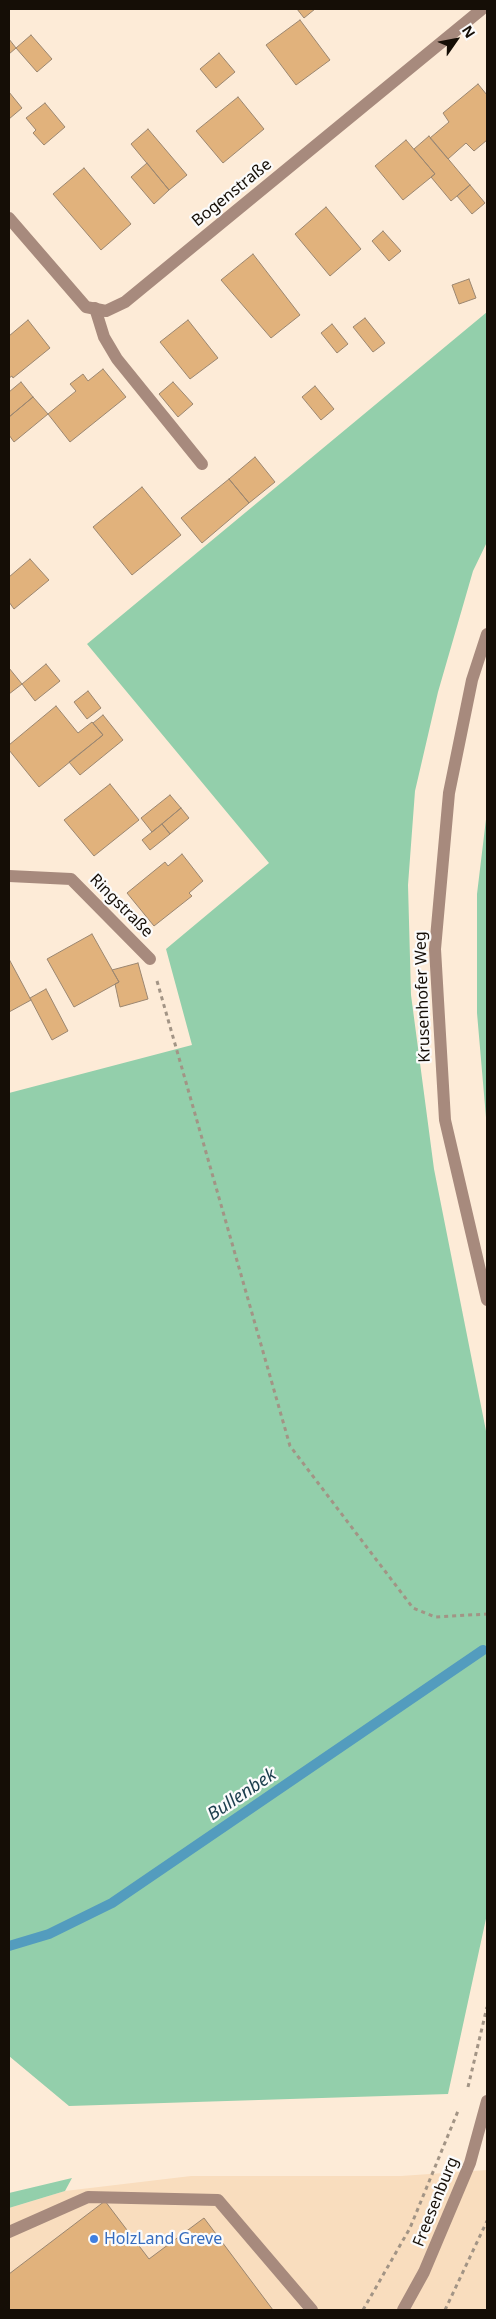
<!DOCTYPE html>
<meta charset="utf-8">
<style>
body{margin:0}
#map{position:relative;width:496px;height:2319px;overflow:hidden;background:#fdebd7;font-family:"Noto Sans",sans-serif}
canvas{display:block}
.frame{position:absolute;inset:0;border:10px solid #150e06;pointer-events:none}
.north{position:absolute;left:431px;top:15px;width:50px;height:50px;-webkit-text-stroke:4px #fbfbfb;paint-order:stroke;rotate:57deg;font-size:14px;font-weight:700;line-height:20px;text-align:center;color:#150e06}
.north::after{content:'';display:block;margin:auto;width:18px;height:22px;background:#150e06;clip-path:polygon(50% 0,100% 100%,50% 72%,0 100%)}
</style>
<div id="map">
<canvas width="496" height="2319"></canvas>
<div class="frame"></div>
<div class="north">N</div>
</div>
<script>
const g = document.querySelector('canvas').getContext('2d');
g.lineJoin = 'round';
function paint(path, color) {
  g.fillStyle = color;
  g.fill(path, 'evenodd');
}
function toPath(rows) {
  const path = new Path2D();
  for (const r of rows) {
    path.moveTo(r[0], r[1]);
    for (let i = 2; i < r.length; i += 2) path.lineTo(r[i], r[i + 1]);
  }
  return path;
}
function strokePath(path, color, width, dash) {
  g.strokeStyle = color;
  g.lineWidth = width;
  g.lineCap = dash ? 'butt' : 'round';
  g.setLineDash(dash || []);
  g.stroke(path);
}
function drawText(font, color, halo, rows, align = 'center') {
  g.font = font + ' "Noto Sans",sans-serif';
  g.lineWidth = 4.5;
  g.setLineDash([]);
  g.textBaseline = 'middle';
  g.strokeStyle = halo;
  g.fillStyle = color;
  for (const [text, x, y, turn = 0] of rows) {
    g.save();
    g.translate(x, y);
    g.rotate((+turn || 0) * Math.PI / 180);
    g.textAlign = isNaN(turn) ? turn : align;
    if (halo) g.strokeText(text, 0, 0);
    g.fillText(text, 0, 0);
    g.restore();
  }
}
paint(toPath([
 [487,2170,487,2310,9,2310,9,2208,65,2191,191,2176,401,2176]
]), '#f9ddbe');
paint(toPath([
 [487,312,487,542,473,571,438,692,415,791,408,885,411,995,434,1169,487,1436,487,1914,448,2094,69,2106,9,2056,9,1093,192,1045,166,949,269,863,87,644],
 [487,811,487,1129,477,1013,477,894],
 [72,2178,65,2191,9,2208,9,2193]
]), '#93cfab');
strokePath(toPath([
 [9,1946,49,1934,112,1903,483,1650]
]), '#539cbe', 10);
const building = toPath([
 [297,9,315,9,304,18,297,9],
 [300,20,330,60,296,85,266,45,300,20],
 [31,35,52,59,37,72,16,48,31,35],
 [9,39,16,48,9,54,9,39],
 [219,53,235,72,216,88,200,69,219,53],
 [478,84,487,95,487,140,474,151,466,143,448,159,430,138,449,122,443,113,478,84],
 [9,92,22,108,9,119,9,92],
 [238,97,264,129,223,163,196,131,238,97],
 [45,103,65,127,44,145,33,133,36,130,26,118,45,103],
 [148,129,187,175,169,190,131,144,148,129],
 [429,136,470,185,451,201,431,177,435,174,414,149,429,136],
 [406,140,435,174,403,200,375,166,406,140],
 [147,163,169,190,154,204,131,177,147,163],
 [84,168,131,224,101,250,53,194,84,168],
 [470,185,485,203,472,214,457,196,470,185],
 [326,207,361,249,330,276,295,234,326,207],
 [383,231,401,251,389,261,372,241,383,231],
 [253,254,300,315,271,338,221,280,253,254],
 [469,279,476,298,459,304,452,285,469,279],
 [365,318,385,343,373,352,353,327,365,318],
 [28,320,50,348,13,378,12,376,9,378,9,336,28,320],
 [188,320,218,358,190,379,160,342,188,320],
 [332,324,348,344,337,353,321,333,332,324],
 [103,369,126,397,70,442,48,414,76,391,70,384,83,374,88,381,103,369],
 [21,382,33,397,9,417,9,392,21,382],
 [173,382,193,404,178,417,159,394,173,382],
 [315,386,334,409,321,420,302,397,315,386],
 [33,397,48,414,14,442,9,435,9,417,33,397],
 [255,457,275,482,249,503,229,479,255,457],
 [229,479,249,503,202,543,181,518,229,479],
 [142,487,181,535,132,575,93,527,142,487],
 [30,559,49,580,14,609,9,602,9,577,30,559],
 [46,664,60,681,35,701,22,684,46,664],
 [9,668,22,684,9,694,9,668],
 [88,691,101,708,87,719,74,702,88,691],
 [56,706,78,733,92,722,103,735,39,787,9,750,9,745,56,706],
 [103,715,123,740,80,775,69,762,103,735,93,723,103,715],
 [110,784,139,820,94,856,64,820,110,784],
 [170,795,181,808,152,832,141,818,170,795],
 [181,808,189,818,170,834,162,824,181,808],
 [162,824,170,834,150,850,142,840,162,824],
 [182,854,203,881,189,893,192,896,154,926,127,893,165,862,168,866,182,854],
 [92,934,119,982,74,1007,47,959,92,934],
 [9,959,31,1000,9,1012,9,959],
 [138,963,148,999,120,1007,115,984,119,982,112,970,138,963],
 [46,989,68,1031,52,1040,30,998,46,989],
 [105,2201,149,2259,204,2218,273,2310,9,2310,9,2274,105,2201]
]);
paint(building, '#e1b27c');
strokePath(building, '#9b8670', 1);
strokePath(toPath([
 [157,981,290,1446,413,1608,435,1617,487,1614],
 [468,2087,487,2007],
 [363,2310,410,2228,458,2111],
 [445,2310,487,2221]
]), '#a29485', 3, [4, 4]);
strokePath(toPath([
 [95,308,104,337,117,359,202,464],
 [9,2232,88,2197,218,2200,312,2310]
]), '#a78a7d', 12);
strokePath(toPath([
 [9,218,86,307,106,311,125,302,482,9],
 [487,634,472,680,449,793,435,949,445,1120,487,1300],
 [9,876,71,879,150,959],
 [403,2310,424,2272,470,2163,487,2101]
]), '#a78a7d', 12);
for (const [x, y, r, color] of [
 [94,2239,5,"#3f7fe0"]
]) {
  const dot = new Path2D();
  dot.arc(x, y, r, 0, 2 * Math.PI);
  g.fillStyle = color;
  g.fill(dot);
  strokePath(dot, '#fbfbfb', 2);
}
drawText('16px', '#150e06', '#fbfbfb', [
 ["Bogenstraße",232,193,-39],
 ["Ringstraße",121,906,45],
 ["Krusenhofer Weg",423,997,-92],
 ["Freesenburg",436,2202,-68]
]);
drawText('16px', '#366cbe', '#fbfbfb', [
 ["HolzLand Greve",104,2239]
], 'left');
drawText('italic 18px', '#1c3e4d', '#fbfbfb', [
 ["Bullenbek",242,1795,-34]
]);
</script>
